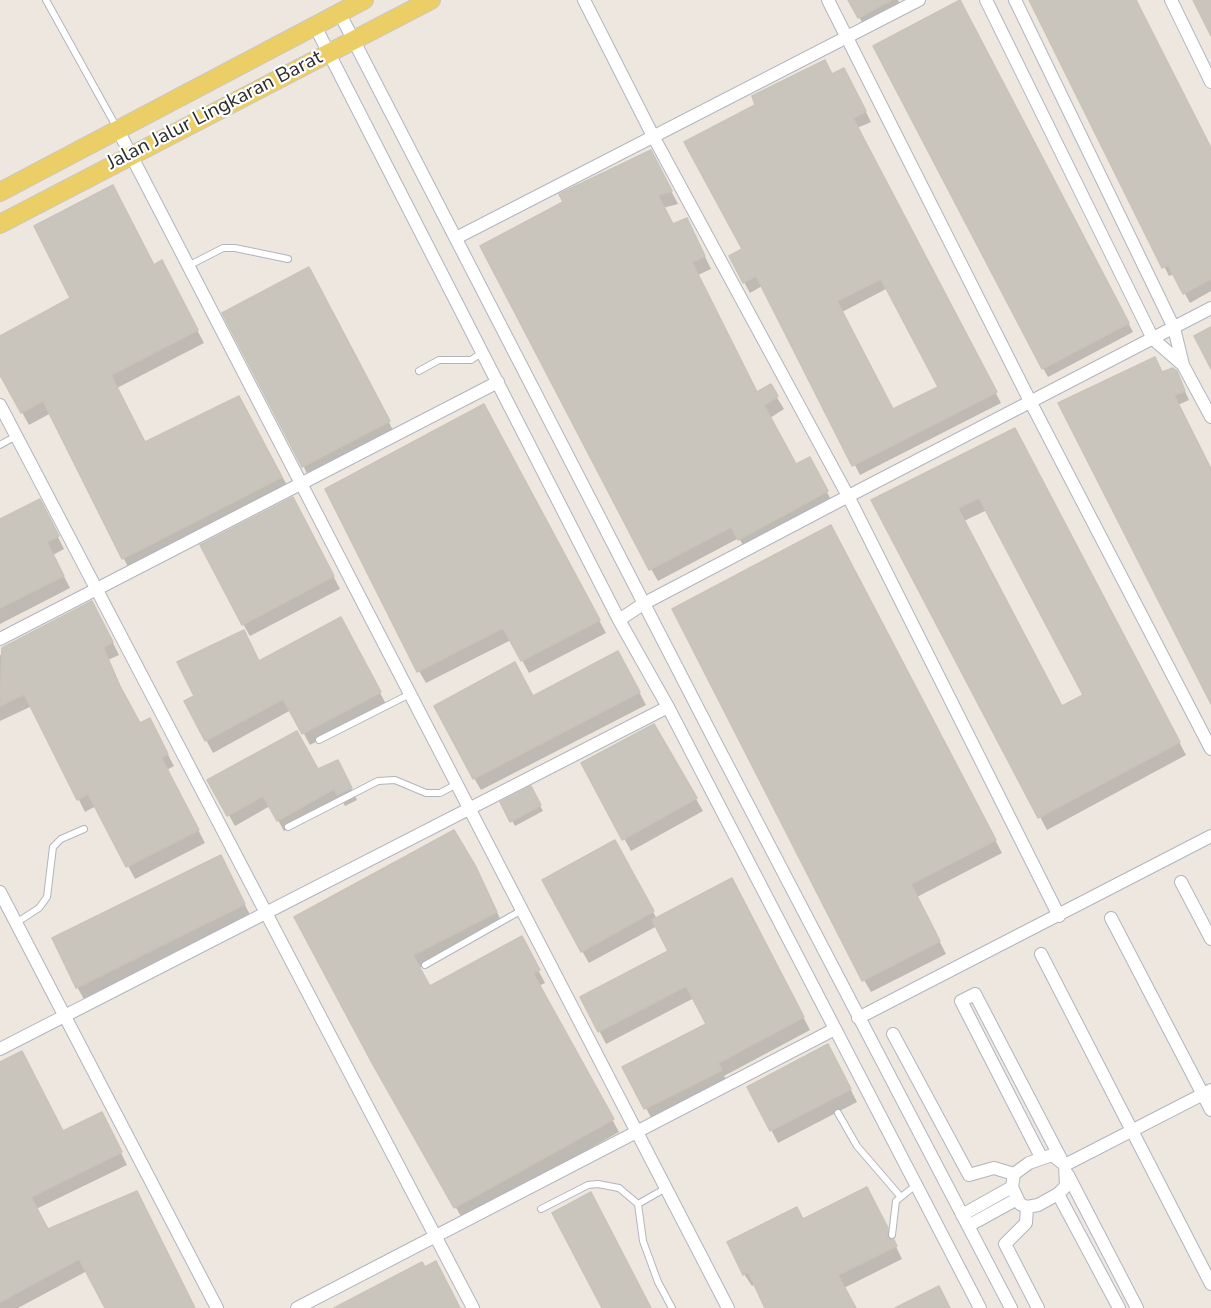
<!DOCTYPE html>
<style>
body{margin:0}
canvas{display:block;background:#ede7df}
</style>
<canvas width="1211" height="1308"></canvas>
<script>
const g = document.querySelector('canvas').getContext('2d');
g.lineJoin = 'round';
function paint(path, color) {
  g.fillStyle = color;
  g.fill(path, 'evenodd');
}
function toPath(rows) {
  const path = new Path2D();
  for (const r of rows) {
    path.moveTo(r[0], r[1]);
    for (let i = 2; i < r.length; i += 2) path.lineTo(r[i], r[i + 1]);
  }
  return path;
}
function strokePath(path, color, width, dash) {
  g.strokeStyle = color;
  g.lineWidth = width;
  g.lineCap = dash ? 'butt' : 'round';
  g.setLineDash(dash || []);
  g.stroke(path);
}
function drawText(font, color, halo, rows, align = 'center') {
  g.font = font + ' "Nunito Sans",sans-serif';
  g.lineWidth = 4.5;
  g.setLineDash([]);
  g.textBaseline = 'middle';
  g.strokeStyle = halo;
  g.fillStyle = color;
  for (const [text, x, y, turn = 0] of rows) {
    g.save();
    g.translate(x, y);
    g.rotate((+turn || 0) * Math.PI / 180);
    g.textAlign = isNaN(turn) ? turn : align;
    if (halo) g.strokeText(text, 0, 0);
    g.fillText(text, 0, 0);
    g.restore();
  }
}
paint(toPath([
 [850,0,898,0,901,6,864,26],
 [1030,0,1136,0,1211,150,1211,291,1190,303,1174,274,1169,276],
 [965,11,1133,332,1048,377,1043,368],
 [832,76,850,80,871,122,857,128,1001,403,860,475,762,286,750,293,744,282,744,250,757,105],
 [888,288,940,387,892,411,842,312],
 [657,164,678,204,663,208,673,226,693,232,711,269,698,275,757,394,770,386,784,409,770,418,796,466,817,472,833,504,746,551,739,538,658,581,651,569],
 [154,266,168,275,204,343,117,388,145,444,245,410,288,487,130,571,51,413,29,425,0,372,0,338],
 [315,281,395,434,310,479,224,313],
 [1176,372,1189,400,1178,405,1211,470,1211,701,1162,373],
 [490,418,606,633,529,673,511,640,426,683,419,671],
 [1021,442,1186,755,1047,830,873,500],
 [987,510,1085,695,1062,707,964,521],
 [300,511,340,589,250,636,243,624],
 [46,513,64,549,53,555,70,588,0,624,0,521],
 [838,540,1002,853,917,897,946,954,871,992,864,980],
 [99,615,119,655,108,660,126,700,139,725,156,732,174,766,167,770,205,843,135,879,96,806,85,812,32,706,0,721,0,655],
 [347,631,386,704,310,745,291,710,213,753,186,702,259,663],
 [625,665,646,705,481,790,474,778,533,698],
 [654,726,703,811,631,851,583,764],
 [317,771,344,773,357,800,345,806,341,799,284,831,270,806,235,826,209,780],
 [530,788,543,811,515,826,502,803],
 [614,842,657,919,738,892,810,1030,724,1076,728,1082,653,1121,624,1068,708,1025,694,998,606,1044,582,997,670,951,657,926,589,963,582,951],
 [227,869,251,917,84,999,77,987],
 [483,882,503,925,419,968,430,987,528,951,545,983,539,986,619,1132,463,1220,374,1063,296,918],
 [835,1059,857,1102,778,1143,749,1087],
 [0,1064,63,1133,108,1126,127,1165,36,1209,49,1231,194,1308,106,1308,87,1271,18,1308,0,1308],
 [874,1201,902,1259,844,1288,855,1308,767,1308,756,1284,752,1286,744,1274,803,1221]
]), '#0003');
const building = toPath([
 [848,0,891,0,858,18,848,0],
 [960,0,1129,323,1042,369,873,46,960,0],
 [1029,0,1136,0,1211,148,1211,279,1183,294,1168,265,1162,268,1029,0],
 [1193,0,1211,0,1211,36,1193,0],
 [825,60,832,74,844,68,866,111,853,118,997,392,852,466,756,276,743,283,729,256,742,249,684,142,755,105,752,96,825,60],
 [881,279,938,387,893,409,837,301,881,279],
 [651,150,672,191,658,195,673,224,687,218,705,256,692,262,757,392,771,384,778,396,764,405,796,464,810,457,828,491,738,540,731,527,649,570,480,246,563,202,559,194,651,150],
 [113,185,154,265,162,260,198,330,111,375,145,442,239,396,282,477,122,559,43,401,21,413,0,375,0,336,70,298,34,226,113,185],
 [309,267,390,421,302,467,222,313,309,267],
 [1211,327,1211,369,1194,336,1211,327],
 [1155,357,1162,372,1173,368,1177,371,1185,391,1174,395,1211,469,1211,704,1058,403,1155,357],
 [484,404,600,620,521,661,503,628,417,672,325,489,484,404],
 [1015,428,1180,742,1038,818,871,500,1015,428],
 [979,498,1083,695,1062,706,958,508,979,498],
 [293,497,334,576,242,625,200,545,293,497],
 [40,499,59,536,47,542,64,576,0,608,0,519,40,499],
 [831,525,996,840,911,884,940,941,862,981,672,609,831,525],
 [92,601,113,642,103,647,120,686,140,723,150,718,168,754,161,757,199,830,126,867,88,794,77,800,24,694,0,706,2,648,92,601],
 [341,617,381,692,302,734,283,699,205,741,184,701,194,696,177,662,244,630,259,661,341,617],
 [618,651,640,692,473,779,434,706,515,662,533,696,618,651],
 [654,724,697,798,622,840,581,763,654,724],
 [297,731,318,769,338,760,352,788,337,795,334,789,277,821,263,796,227,816,207,780,297,731],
 [531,786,541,805,510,822,500,802,531,786],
 [454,830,476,867,497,912,413,955,430,986,522,936,540,970,533,973,614,1119,454,1208,372,1063,294,917,454,830],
 [615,840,654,911,581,952,542,880,615,840],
 [221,855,245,904,76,988,52,938,221,855],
 [732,878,804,1017,718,1063,722,1070,644,1109,622,1067,706,1024,686,986,598,1032,580,997,668,951,652,920,732,878],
 [828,1044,851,1089,770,1131,747,1087,828,1044],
 [22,1051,63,1131,102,1112,122,1152,31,1197,48,1229,137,1191,195,1308,105,1308,79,1259,0,1302,0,1062,22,1051],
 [867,1187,888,1228,887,1238,894,1240,897,1246,838,1275,856,1308,765,1308,748,1272,743,1275,727,1242,797,1207,803,1219,867,1187],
 [591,1192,651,1308,602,1308,552,1213,591,1192],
 [436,1261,460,1308,334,1308,422,1262,425,1267,436,1261],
 [939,1286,950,1308,895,1308,939,1286]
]);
paint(building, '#c9c5bd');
strokePath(building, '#c9c3b9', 1.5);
const lane = toPath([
 [46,0,117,128],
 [188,266,223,248,235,248,288,259],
 [419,371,439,360,471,360,483,352],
 [0,445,16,436],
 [319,740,410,694],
 [288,827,378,781,395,780,426,793,440,793,457,784],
 [16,923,39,908,47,897,53,847,61,839,84,829],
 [425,965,522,910],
 [838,1113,857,1146,900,1196],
 [666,1188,638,1204,643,1241,658,1282,672,1308],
 [541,1209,588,1185,598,1184,619,1188,638,1204],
 [892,1235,896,1201,916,1185]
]);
const street = toPath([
 [584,0,653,136,848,496,1059,916],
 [828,0,1031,403,1211,749],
 [986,0,1153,339,1183,365],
 [1015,0,1174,328,1183,365,1211,417],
 [1171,0,1211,82],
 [340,14,721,753,1011,1308],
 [315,26,619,620,668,707,980,1308],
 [118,130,728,1308],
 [456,238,919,0],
 [0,405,473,1308],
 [619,620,643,604,839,501,1211,308],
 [0,639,498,382],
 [1181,882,1211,939],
 [0,892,217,1308],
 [1111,918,1211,1110],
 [1041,954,1211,1284],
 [858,1018,1211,836],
 [893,1034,969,1175,994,1168,1014,1174],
 [0,1049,668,707],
 [1052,1155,1065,1165,1066,1186,1058,1194,1038,1205,1027,1207,1020,1204,1012,1187,1014,1174,1029,1163,1052,1155],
 [1041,1157,961,1001,975,994,1061,1159],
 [1065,1165,1211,1090],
 [1068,1175,1137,1308],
 [1058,1194,1119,1308],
 [1027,1207,1026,1223,1005,1244,1038,1308],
 [962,1215,1012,1187],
 [968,1226,1017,1199],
 [297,1308,835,1029]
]);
const primary = toPath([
 [0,192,364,0],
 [0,224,431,0]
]);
strokePath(lane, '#b2b5bf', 8);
strokePath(street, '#b2b5bf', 14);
strokePath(primary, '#c8c8c8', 20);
strokePath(lane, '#fff', 6);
strokePath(street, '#fff', 12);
strokePath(primary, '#ebce66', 18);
drawText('20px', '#2c2c2c', '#fff', [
 ["Jalan Jalur Lingkaran Barat",215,111,-27]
]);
</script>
